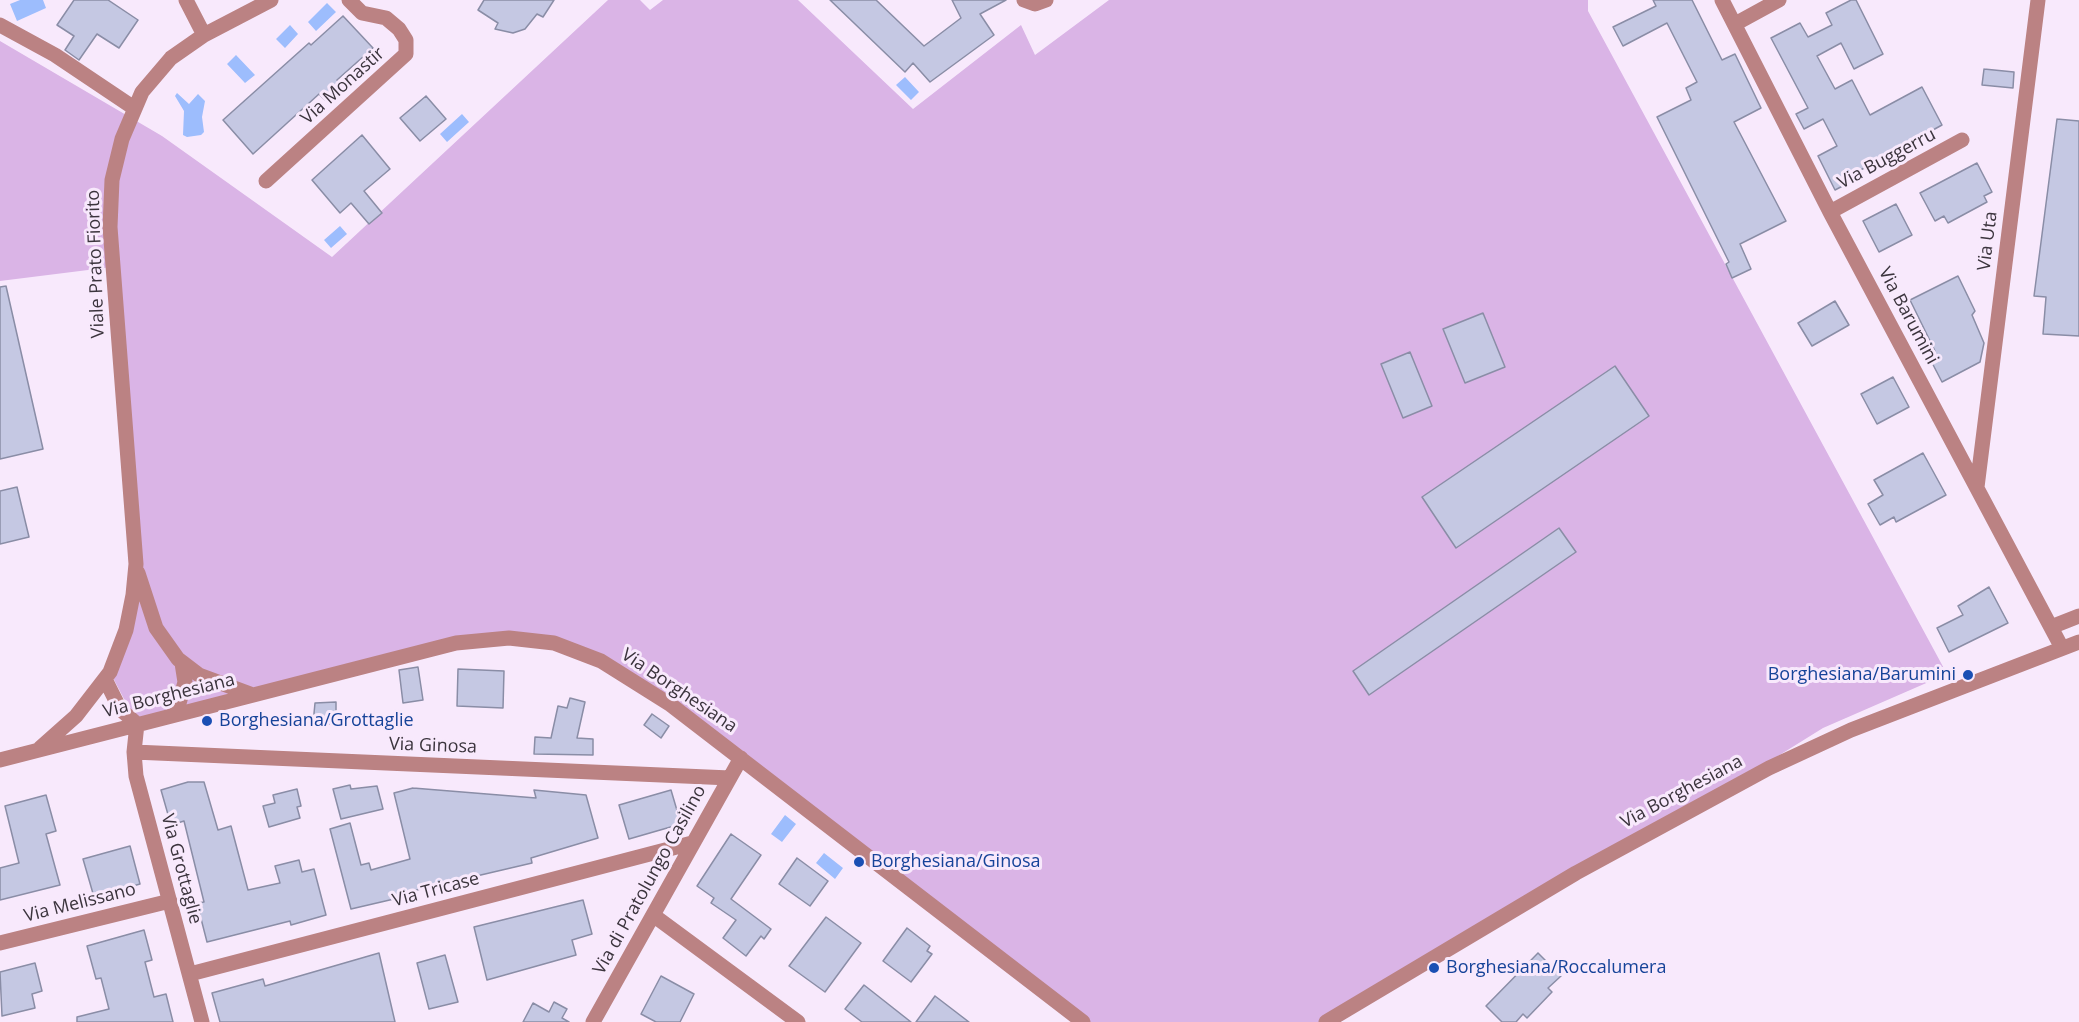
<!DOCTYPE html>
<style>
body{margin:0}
canvas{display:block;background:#f8e9fc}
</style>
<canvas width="2079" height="1022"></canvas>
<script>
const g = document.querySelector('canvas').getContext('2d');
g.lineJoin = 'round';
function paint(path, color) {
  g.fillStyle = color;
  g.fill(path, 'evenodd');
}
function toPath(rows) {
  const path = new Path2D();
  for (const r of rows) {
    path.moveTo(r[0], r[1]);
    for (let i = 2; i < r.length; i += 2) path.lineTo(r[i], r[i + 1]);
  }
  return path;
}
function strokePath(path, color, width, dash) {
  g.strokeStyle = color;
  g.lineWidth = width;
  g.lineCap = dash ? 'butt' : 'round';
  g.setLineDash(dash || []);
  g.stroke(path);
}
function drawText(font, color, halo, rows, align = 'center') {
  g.font = font + ' "Open Sans",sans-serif';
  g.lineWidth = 6;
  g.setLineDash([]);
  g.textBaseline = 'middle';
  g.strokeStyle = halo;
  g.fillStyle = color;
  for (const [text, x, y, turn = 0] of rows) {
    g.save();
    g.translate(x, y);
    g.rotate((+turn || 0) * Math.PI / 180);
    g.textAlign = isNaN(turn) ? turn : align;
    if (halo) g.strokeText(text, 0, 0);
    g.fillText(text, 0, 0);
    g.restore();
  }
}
paint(toPath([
 [608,0,640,0,650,10,663,0,798,0,913,109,1021,25,1035,55,1109,0,1588,0,1588,11,1947,674,1823,728,1704,802,1326,1022,1083,1022,601,661,509,638,137,724,110,672,136,564,112,267,0,281,0,41,162,136,332,257]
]), '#dab4e6');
paint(toPath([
 [20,0,43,0,46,8,17,21,10,4],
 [327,3,336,12,316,31,308,22],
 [290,25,298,34,285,48,276,39],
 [236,55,255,75,245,83,227,64],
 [905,77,919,92,911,100,896,85],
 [177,93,189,104,198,94,205,101,202,117,204,132,201,135,187,137,183,135,184,111,175,96],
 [462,114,469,122,447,142,440,134],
 [340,226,347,234,331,248,324,240],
 [785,815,796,824,782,842,771,834],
 [824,853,843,868,835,879,816,863]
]), '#9dbdfd');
const building = toPath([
 [74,0,108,0,138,20,119,48,97,34,79,60,65,50,74,36,57,25,74,0],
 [484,0,554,0,543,17,537,14,525,29,513,33,495,29,498,23,478,10,484,0],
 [830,0,876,0,924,46,961,18,952,0,1006,0,980,14,994,35,930,82,913,63,905,72,830,0],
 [1653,0,1692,0,1722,60,1735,54,1761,108,1734,122,1786,221,1740,244,1751,269,1732,278,1726,264,1729,262,1657,117,1691,100,1686,88,1697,82,1667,23,1623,46,1613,27,1656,6,1653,0],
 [1851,0,1856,0,1883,54,1854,69,1841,43,1817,56,1835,89,1852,80,1870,115,1922,87,1942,125,1857,172,1860,177,1835,190,1818,156,1837,146,1823,119,1804,129,1796,114,1808,108,1771,38,1800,23,1808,37,1832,25,1826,13,1851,0],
 [343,16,373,48,337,80,342,85,325,100,319,94,253,154,223,120,309,43,311,45,343,16],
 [1984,69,2014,72,2013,88,1982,85,1984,69],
 [426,96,446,119,420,141,400,118,426,96],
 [2057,119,2079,121,2079,336,2043,334,2046,297,2034,296,2057,119],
 [362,135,390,169,364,191,382,213,369,224,351,203,340,213,312,180,362,135],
 [1977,163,1992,192,1984,196,1987,202,1948,223,1944,216,1935,221,1920,193,1977,163],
 [1896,204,1912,235,1879,252,1863,221,1896,204],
 [1958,276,1975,311,1972,315,1984,343,1980,362,1942,382,1928,355,1935,351,1910,300,1958,276],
 [6,286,43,449,0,459,0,287,6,286],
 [1835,301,1849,325,1812,346,1798,323,1835,301],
 [1483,313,1505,367,1465,383,1443,329,1483,313],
 [1410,352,1432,406,1403,418,1381,364,1410,352],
 [1615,366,1649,416,1456,548,1422,497,1615,366],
 [1893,377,1909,407,1877,424,1861,394,1893,377],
 [1923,453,1946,495,1896,522,1894,517,1880,525,1868,504,1883,495,1874,480,1923,453],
 [17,487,29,537,0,544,0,491,17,487],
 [1559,528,1576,552,1369,695,1353,671,1559,528],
 [1989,587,2008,623,1949,652,1937,628,1963,615,1958,606,1989,587],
 [418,667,423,700,403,703,399,670,418,667],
 [458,669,504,671,503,708,457,706,458,669],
 [570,698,585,702,577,738,593,739,593,755,534,754,535,737,551,738,558,706,567,708,570,698],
 [336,702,336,724,313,724,315,703,336,702],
 [652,714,669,726,661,738,644,725,652,714],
 [188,782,204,782,218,830,231,826,248,890,280,883,275,866,299,860,302,872,314,869,326,915,291,925,290,921,207,942,197,903,204,902,184,821,171,825,161,790,188,782],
 [350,785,351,789,377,786,383,809,341,819,333,789,350,785],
 [413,788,536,798,534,790,586,795,598,838,531,858,532,863,404,893,393,897,394,899,351,909,330,829,350,823,361,865,369,863,371,870,410,859,394,793,413,788],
 [297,789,301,806,297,807,300,818,269,827,263,806,275,803,273,795,297,789],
 [671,790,681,824,629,839,619,805,671,790],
 [46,795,56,831,46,834,60,885,0,900,0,868,19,863,5,806,46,795],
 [731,834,761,855,731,899,771,929,764,939,761,936,746,956,723,938,736,920,711,903,714,898,697,886,731,834],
 [130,846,140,884,94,897,83,859,130,846],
 [797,858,828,881,810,906,779,884,797,858],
 [583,900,592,934,572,940,576,955,487,980,474,927,583,900],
 [826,917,861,943,825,992,789,966,826,917],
 [907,928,930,946,927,951,932,954,911,982,883,961,907,928],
 [144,930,152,960,145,962,154,997,166,994,173,1022,77,1022,77,1017,109,1009,101,978,96,979,87,946,144,930],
 [379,953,395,1022,220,1022,212,993,263,979,265,986,379,953],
 [1538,953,1561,976,1548,988,1552,992,1527,1018,1523,1014,1516,1022,1502,1022,1486,1006,1538,953],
 [445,955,458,1002,429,1009,417,963,445,955],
 [35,963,42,991,32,994,35,1008,2,1016,0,972,35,963],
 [661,976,694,994,680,1022,656,1022,641,1014,661,976],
 [864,985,911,1022,862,1022,845,1009,864,985],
 [935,996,969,1022,916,1022,935,996],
 [554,1002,567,1009,562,1018,569,1022,523,1022,533,1003,549,1012,554,1002]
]);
paint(building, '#c5c8e3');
strokePath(building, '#8a8da6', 1.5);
strokePath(toPath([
 [186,0,204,35],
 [1024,0,1035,4,1046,0],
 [1722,0,1830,212,2062,648],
 [1735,24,1779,0],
 [0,25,55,55,134,108],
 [266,181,406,54,406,40,399,29,386,18,362,13,349,0],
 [1830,212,1962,140],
 [1977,487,2038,0],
 [138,573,156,628,178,659,199,675,253,695],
 [2051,627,2079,616],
 [105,679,120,709,137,724,134,752,136,776,202,1022],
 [176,714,185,682,182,663],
 [40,748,76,716,110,672,126,630,133,595,136,564,110,227,112,180,122,139,142,92,171,58,204,35,271,0],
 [134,752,730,778],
 [0,760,456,643,509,638,554,643,601,661,671,705,1083,1022],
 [653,915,798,1022],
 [0,943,170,901],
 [190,974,692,843],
 [593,1022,741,758],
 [1326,1022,1576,873,1769,768,1851,730,2079,642]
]), '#bb8283', 15);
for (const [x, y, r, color] of [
 [1968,675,6,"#1a4fb4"],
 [207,721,6,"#1a4fb4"],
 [859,862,6,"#1a4fb4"],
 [1434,968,6,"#1a4fb4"]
]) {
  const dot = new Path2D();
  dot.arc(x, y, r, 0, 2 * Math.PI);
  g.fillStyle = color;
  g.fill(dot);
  strokePath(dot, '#f8e9fc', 2);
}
drawText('18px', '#3b343d', '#f8e9fc', [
 ["Via Monastir",343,86,-42],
 ["Via Buggerru",1887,159,-28],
 ["Via Uta",1988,241,-83],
 ["Viale Prato Fiorito",96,264,-92],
 ["Via Barumini",1908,316,62],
 ["Via Borghesiana",679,691,34],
 ["Via Borghesiana",169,696,-14],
 ["Via Ginosa",433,746,2],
 ["Via Borghesiana",1682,792,-28],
 ["Via Grottaglie",181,869,75],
 ["Via di Pratolungo Casilino",650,880,-61],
 ["Via Tricase",436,890,-15],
 ["Via Melissano",80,903,-14]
]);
drawText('18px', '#164399', '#f8e9fc', [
 ["Borghesiana/Barumini",1956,675,"right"],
 ["Borghesiana/Grottaglie",219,721],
 ["Borghesiana/Ginosa",871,862],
 ["Borghesiana/Roccalumera",1446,968]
], 'left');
</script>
